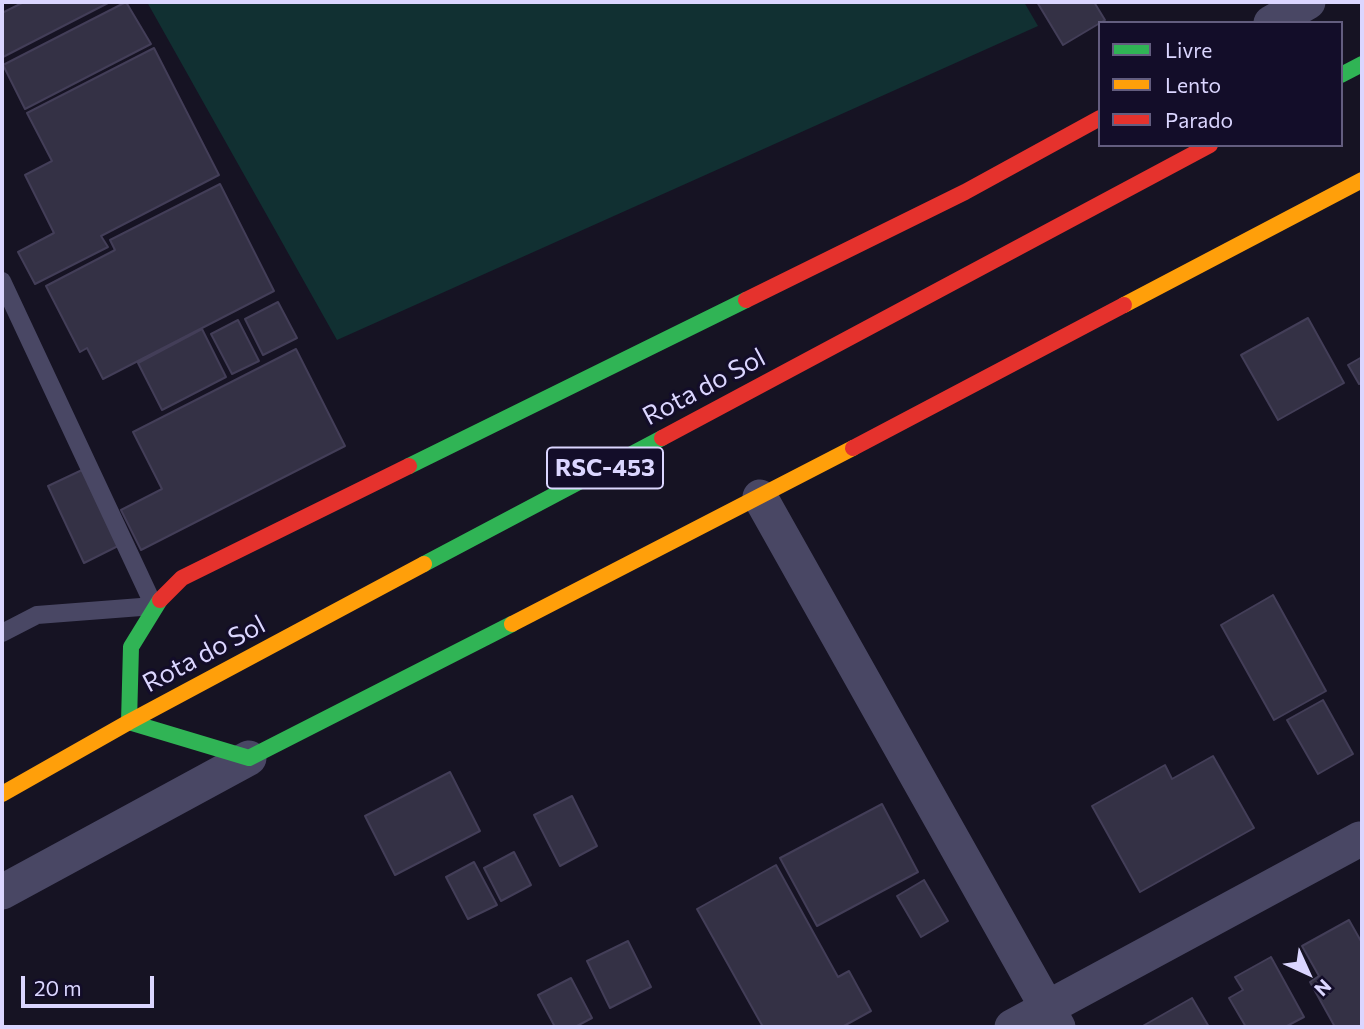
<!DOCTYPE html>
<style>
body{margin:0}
#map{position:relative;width:1364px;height:1029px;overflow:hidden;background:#161323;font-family:Commissioner,sans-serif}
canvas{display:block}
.frame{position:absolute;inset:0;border:4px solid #dbd6ff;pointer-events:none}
.legend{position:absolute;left:1098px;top:21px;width:245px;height:126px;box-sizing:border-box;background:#130d29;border:2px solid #635d7f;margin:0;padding:9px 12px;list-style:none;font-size:21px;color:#dbd6ff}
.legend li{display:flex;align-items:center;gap:14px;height:35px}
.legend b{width:35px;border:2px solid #635d7f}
.north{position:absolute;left:1273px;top:938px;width:70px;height:70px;-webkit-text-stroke:5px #130d29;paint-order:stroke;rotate:135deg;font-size:19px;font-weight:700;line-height:28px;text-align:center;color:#dbd6ff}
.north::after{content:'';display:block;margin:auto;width:24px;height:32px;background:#dbd6ff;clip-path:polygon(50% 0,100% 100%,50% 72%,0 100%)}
.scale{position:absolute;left:21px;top:976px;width:133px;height:32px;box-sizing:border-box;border:4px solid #dbd6ff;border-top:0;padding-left:9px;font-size:21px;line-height:24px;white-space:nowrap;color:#dbd6ff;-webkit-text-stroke:5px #130d29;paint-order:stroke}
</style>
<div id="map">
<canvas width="1364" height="1029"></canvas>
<div class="frame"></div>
<ul class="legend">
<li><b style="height:9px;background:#30b455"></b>Livre</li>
<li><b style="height:9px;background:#ff9f0a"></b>Lento</li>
<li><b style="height:9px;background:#e5322d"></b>Parado</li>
</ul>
<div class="north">N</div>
<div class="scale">20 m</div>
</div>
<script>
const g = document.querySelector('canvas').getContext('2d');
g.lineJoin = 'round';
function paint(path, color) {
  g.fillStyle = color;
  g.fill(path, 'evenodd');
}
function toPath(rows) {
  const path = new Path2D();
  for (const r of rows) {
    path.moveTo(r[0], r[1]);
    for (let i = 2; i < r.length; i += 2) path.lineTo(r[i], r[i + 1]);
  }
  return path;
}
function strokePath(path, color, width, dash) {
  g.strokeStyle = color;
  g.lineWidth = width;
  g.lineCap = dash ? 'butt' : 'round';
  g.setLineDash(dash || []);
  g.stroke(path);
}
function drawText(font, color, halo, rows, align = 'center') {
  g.font = font + ' Commissioner,sans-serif';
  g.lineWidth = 6;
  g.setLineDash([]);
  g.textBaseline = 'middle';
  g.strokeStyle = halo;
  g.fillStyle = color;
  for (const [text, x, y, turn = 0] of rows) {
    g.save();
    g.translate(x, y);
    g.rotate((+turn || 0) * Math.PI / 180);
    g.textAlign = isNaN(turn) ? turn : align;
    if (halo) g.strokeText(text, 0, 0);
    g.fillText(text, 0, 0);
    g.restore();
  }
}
paint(toPath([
 [147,2,1024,2,1038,26,337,340]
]), '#113032');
const building = toPath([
 [24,2,110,2,3,57,2,13,24,2],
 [126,2,151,44,25,109,3,65,126,2],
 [1037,2,1094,2,1105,20,1063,45,1037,2],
 [154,48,219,175,101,236,108,247,35,284,18,252,54,233,25,175,52,161,27,113,154,48],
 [220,184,274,291,103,379,87,348,80,352,46,286,115,250,110,240,220,184],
 [278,302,297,338,263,355,245,319,278,302],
 [1308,318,1344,383,1278,420,1241,355,1308,318],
 [238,320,259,361,232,374,211,334,238,320],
 [202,329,226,377,162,410,138,363,202,329],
 [296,349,345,446,141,550,121,510,162,489,133,432,296,349],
 [1362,357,1362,383,1359,384,1348,365,1362,357],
 [82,470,122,544,84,563,48,486,82,470],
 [1273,595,1326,691,1274,720,1221,625,1273,595],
 [1323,700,1353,754,1318,774,1287,720,1323,700],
 [1213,756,1254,828,1140,892,1092,806,1165,765,1172,779,1213,756],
 [450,772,480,831,395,875,365,816,450,772],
 [572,796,597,846,560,866,534,815,572,796],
 [882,804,918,872,817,926,780,858,882,804],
 [514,852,531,885,501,901,484,868,514,852],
 [474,862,497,905,468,919,446,877,474,862],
 [776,865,838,977,849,971,871,1011,842,1027,763,1027,697,909,776,865],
 [924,880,948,921,921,937,897,896,924,880],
 [1349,920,1362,943,1362,1027,1335,1027,1310,982,1319,976,1302,946,1349,920],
 [628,941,651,987,610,1008,587,961,628,941],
 [1271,957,1304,1017,1285,1027,1246,1027,1229,998,1243,990,1235,977,1271,957],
 [571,978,592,1018,575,1027,555,1027,538,995,571,978],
 [1192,998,1209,1027,1141,1027,1192,998]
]);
paint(building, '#343145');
strokePath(building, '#433e58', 2);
strokePath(toPath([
 [2,281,154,606,37,615,2,633]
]), '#494764', 18);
strokePath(toPath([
 [1271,23,1308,2],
 [760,497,1058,1027],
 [2,892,249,758],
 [1012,1027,1360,839]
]), '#494764', 35);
strokePath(toPath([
 [1341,75,1362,64],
 [409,466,746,300],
 [424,564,662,438],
 [160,600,131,647,129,722,249,758,512,624]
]), '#30b455', 16);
strokePath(toPath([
 [1124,305,1362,180],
 [512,624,853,448],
 [2,794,129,722,424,564]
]), '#ff9f0a', 16);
strokePath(toPath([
 [746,300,965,192,1100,118],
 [662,438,1210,145],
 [853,448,1124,305],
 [160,600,182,578,409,466]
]), '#e5322d', 16);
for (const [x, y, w] of [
 [605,468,116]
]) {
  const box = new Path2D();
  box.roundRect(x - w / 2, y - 20.5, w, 41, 5);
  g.fillStyle = '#130d29';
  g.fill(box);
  strokePath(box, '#dbd6ff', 2);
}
drawText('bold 24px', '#dbd6ff', null, [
 ["RSC-453",605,468]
]);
drawText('26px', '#dbd6ff', '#130d29', [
 ["Rota do Sol",704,387,-28],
 ["Rota do Sol",204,654,-28]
]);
</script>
